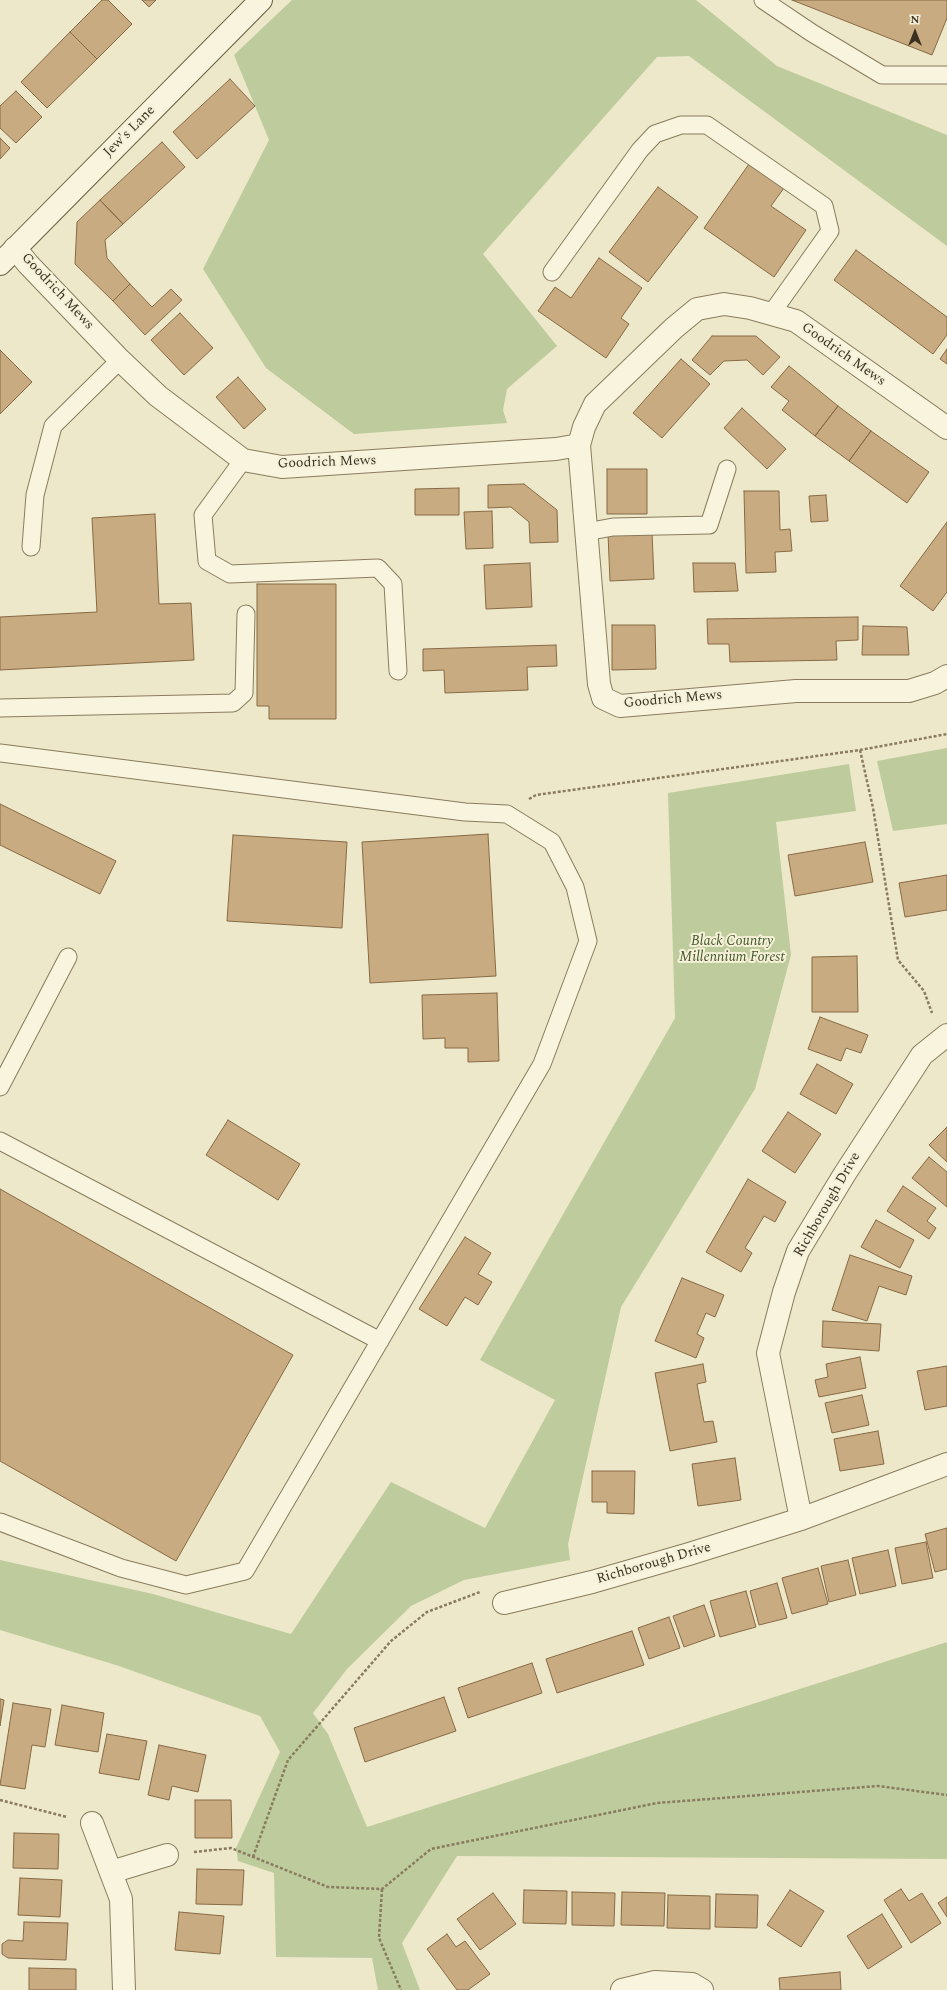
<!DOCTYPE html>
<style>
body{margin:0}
#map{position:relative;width:947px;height:1990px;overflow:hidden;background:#ede8c9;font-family:Spectral,serif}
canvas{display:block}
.north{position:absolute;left:895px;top:12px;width:40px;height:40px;-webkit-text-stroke:3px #f5f1d9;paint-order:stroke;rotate:0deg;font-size:11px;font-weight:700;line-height:16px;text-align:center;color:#3a3121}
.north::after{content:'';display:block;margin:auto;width:14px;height:18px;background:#3a3121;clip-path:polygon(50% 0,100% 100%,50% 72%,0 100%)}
</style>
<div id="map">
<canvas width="947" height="1990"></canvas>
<div class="north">N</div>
</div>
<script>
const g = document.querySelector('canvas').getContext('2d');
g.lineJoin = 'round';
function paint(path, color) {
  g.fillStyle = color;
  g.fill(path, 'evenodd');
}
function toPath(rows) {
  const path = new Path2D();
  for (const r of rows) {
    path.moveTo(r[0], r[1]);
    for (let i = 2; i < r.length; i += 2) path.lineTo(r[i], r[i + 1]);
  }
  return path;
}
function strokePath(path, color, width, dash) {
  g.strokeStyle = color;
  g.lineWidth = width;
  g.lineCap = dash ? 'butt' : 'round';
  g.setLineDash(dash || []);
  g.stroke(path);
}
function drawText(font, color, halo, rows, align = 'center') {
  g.font = font + ' Spectral,serif';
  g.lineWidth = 4;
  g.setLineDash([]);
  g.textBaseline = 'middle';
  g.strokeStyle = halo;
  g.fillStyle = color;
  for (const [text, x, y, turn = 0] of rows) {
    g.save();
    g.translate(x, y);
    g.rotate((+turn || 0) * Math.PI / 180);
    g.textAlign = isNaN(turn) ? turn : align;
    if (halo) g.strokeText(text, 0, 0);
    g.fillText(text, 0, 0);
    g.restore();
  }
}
paint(toPath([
 [292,0,696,0,777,66,947,135,947,246,689,56,657,57,483,254,557,346,507,389,503,410,507,423,354,434,266,368,203,269,269,140,234,55],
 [947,748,947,824,893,831,877,761],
 [849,764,856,811,776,822,791,955,755,1089,621,1307,568,1544,570,1560,464,1580,411,1606,347,1669,313,1713,328,1734,367,1827,947,1642,947,1859,457,1856,402,1943,420,1990,378,1990,372,1958,276,1957,274,1873,238,1861,236,1848,280,1752,260,1716,116,1665,0,1630,0,1560,153,1594,291,1634,391,1482,485,1528,555,1400,480,1360,675,1018,668,793]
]), '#becb9d');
const building = toPath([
 [102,0,108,0,132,24,97,59,70,32,102,0],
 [142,0,156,0,149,7,142,0],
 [792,0,947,0,947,18,932,55,792,0],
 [70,32,97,59,47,108,21,82,70,32],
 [230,79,255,106,197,159,173,132,230,79],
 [16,91,42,117,16,143,0,128,0,106,16,91],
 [0,138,10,148,0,159,0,138],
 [162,142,185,167,123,224,100,200,162,142],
 [749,164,784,188,771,206,806,230,774,277,704,228,749,164],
 [658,187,698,217,648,282,609,252,658,187],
 [100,200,123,224,105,240,107,258,130,284,113,301,75,264,77,222,100,200],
 [856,250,947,317,947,335,933,354,834,280,856,250],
 [599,258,642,288,621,318,629,324,606,358,538,311,555,287,571,298,599,258],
 [130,284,152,307,171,289,182,300,145,335,113,301,130,284],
 [180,313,213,348,184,375,151,340,180,313],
 [712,336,756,336,780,357,763,375,747,360,724,361,710,375,692,360,712,336],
 [947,349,947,364,940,359,947,349],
 [0,350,32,382,0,414,0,350],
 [681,359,710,384,662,438,633,413,681,359],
 [789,366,838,406,815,436,782,410,789,401,771,387,789,366],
 [238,377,266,409,244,429,216,397,238,377],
 [838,406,871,431,849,461,815,436,838,406],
 [742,408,786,449,767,469,724,428,742,408],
 [871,431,929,472,907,503,849,461,871,431],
 [607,469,647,469,647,514,607,514,607,469],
 [524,484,557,510,558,542,530,543,529,522,511,507,488,508,488,485,524,484],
 [459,488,459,515,415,515,415,489,459,488],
 [744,491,779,491,780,530,790,529,792,551,775,552,776,572,746,573,744,491],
 [826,495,828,521,811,522,809,496,826,495],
 [492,511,493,548,466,549,464,512,492,511],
 [155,514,159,604,191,603,194,660,0,670,0,617,97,612,92,518,155,514],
 [947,522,947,592,933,611,900,586,947,522],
 [652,532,654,579,610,581,608,534,652,532],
 [530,563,532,607,486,609,484,565,530,563],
 [693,563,735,563,738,591,694,592,693,563],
 [257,584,336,584,336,719,269,719,269,706,257,706,257,584],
 [858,617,858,640,836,641,837,660,730,662,729,644,708,644,707,619,858,617],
 [612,625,655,625,656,669,612,670,612,625],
 [863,626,907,627,909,655,862,655,863,626],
 [556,645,557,666,527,667,528,690,445,693,444,670,423,671,423,649,556,645],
 [0,804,116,861,100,894,0,845,0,804],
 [488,834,496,976,370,983,362,842,488,834],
 [233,835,347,842,342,928,227,921,233,835],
 [865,842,873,882,795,896,788,855,865,842],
 [947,875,947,910,905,917,899,883,947,875],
 [857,956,858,1012,812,1012,812,957,857,956],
 [497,993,499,1061,468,1062,468,1048,445,1048,445,1038,423,1039,422,995,497,993],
 [820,1017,868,1035,861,1053,846,1048,841,1061,808,1049,820,1017],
 [817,1064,853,1084,836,1114,800,1094,817,1064],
 [788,1112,821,1134,795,1173,762,1151,788,1112],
 [228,1120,300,1164,278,1200,206,1155,228,1120],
 [947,1127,947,1162,929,1145,947,1127],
 [929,1157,947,1172,947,1207,912,1178,929,1157],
 [748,1179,786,1202,775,1222,764,1216,745,1248,752,1253,741,1272,706,1252,748,1179],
 [903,1186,936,1208,927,1221,936,1228,929,1239,887,1211,903,1186],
 [0,1189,293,1355,176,1561,0,1461,0,1189],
 [876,1220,914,1240,900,1268,861,1247,876,1220],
 [465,1237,491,1253,478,1274,492,1282,478,1305,465,1297,447,1326,419,1309,465,1237],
 [850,1255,912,1276,906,1295,879,1286,867,1321,832,1310,850,1255],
 [682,1278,724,1295,715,1317,706,1313,697,1334,704,1338,696,1358,655,1341,682,1278],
 [823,1321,881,1324,879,1351,822,1347,823,1321],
 [860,1357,866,1388,819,1397,815,1380,828,1377,826,1364,860,1357],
 [703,1364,706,1382,697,1384,704,1422,713,1421,717,1442,670,1451,655,1373,703,1364],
 [947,1366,947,1406,925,1410,917,1371,947,1366],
 [862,1395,869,1425,832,1433,825,1403,862,1395],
 [878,1431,884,1464,840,1471,834,1439,878,1431],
 [735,1458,741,1500,698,1506,692,1464,735,1458],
 [592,1471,635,1471,634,1514,607,1513,607,1502,592,1502,592,1471],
 [947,1528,947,1569,935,1572,925,1534,947,1528],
 [926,1542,933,1578,902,1584,895,1548,926,1542],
 [888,1550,896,1586,860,1594,852,1558,888,1550],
 [848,1560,856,1595,829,1602,821,1566,848,1560],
 [818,1568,828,1604,792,1614,782,1578,818,1568],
 [777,1583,787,1618,759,1625,750,1591,777,1583],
 [746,1591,756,1627,720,1637,710,1601,746,1591],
 [704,1605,715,1636,684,1647,673,1616,704,1605],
 [669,1617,680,1648,649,1659,638,1628,669,1617],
 [632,1631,644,1665,557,1693,546,1659,632,1631],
 [532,1663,542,1693,468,1718,458,1688,532,1663],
 [444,1697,456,1731,365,1762,354,1728,444,1697],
 [0,1699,4,1700,0,1726,0,1699],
 [13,1703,51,1709,45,1747,32,1745,25,1789,0,1785,13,1703],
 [62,1705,104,1713,98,1752,55,1745,62,1705],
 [107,1734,147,1741,139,1780,99,1773,107,1734],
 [159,1745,206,1755,198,1792,172,1786,169,1800,148,1795,159,1745],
 [195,1800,231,1800,232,1838,195,1838,195,1800],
 [14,1833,59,1834,58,1869,13,1868,14,1833],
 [197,1869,244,1870,242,1905,196,1904,197,1869],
 [20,1878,62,1880,60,1917,18,1915,20,1878],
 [901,1889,909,1901,922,1893,941,1923,911,1943,884,1900,901,1889],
 [524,1890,567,1891,566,1924,523,1923,524,1890],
 [790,1890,824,1911,801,1947,767,1925,790,1890],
 [572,1892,615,1893,614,1926,572,1925,572,1892],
 [622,1892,665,1893,664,1926,621,1925,622,1892],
 [493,1893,516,1924,480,1950,457,1919,493,1893],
 [716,1894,758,1895,757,1928,715,1927,716,1894],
 [668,1895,710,1896,710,1929,667,1928,668,1895],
 [947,1897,947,1917,938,1903,947,1897],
 [179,1912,224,1916,220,1954,175,1950,179,1912],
 [882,1914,902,1947,868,1969,847,1936,882,1914],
 [24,1922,68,1923,66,1960,8,1958,2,1954,2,1944,8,1940,23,1941,24,1922],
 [447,1934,456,1947,465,1941,490,1974,468,1990,457,1990,427,1949,447,1934],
 [29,1968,76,1969,76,1990,29,1990,29,1968],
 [840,1972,841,1990,780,1990,779,1978,840,1972]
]);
paint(building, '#c9ab81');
strokePath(building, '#876a45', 1);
const lane = toPath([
 [763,0,812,33,882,75,947,75],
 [552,272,640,150,655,134,681,125,707,125,824,206,830,231,771,314],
 [243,460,203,515,207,561,230,574,378,568,393,584,398,671],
 [586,532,613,527,709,525,727,469],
 [31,547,35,495,53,426,120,360],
 [0,708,233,703,244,693,246,614],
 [0,753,465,812,507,814,552,842,575,887,588,941,542,1064,245,1571,186,1585,121,1568,0,1522],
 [0,1087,68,957],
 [0,1141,380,1341]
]);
const street = toPath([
 [15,248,28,264,120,360,158,396,243,460,282,467,556,449,579,445],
 [947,428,796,321,750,308,724,304,697,309,674,328,595,404,584,427,579,445,599,684,603,698,620,706,796,691,909,691,935,683,947,676],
 [801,1519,768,1353,784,1292,798,1251,844,1175,922,1055,947,1035],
 [504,1603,592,1582,689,1554,801,1519,947,1464],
 [92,1823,121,1899,124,1990],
 [111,1872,167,1855],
 [622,1990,655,1982,692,1984,702,1990]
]);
const secondary = toPath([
 [0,264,261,0]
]);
strokePath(lane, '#897c5e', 19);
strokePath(street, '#897c5e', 24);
strokePath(secondary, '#6b5d41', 24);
strokePath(toPath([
 [860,750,873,808,898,960,924,991,932,1013],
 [529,799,536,795,860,750,947,734],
 [0,1800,67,1817],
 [194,1852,231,1848,328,1887,382,1889,431,1849,657,1803,878,1786,947,1795],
 [253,1857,288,1760,391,1641,427,1612,480,1592],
 [382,1889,379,1938,401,1990]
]), '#897c5e', 2.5, [3, 2]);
strokePath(lane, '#f8f4dd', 17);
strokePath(street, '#f8f4dd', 22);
strokePath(secondary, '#f8f4dd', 22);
drawText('14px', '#3a3121', '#f5f1d9', [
 ["Jew's Lane",130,132,-45],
 ["Goodrich Mews",57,292,47],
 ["Goodrich Mews",843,355,35],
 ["Goodrich Mews",327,463,-2],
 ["Goodrich Mews",673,700,-5],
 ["Richborough Drive",828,1205,-60],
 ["Richborough Drive",654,1564,-16]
]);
drawText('italic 14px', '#435629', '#f5f1d9', [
 ["Black Country",732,942],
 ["Millennium Forest",732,958]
]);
</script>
